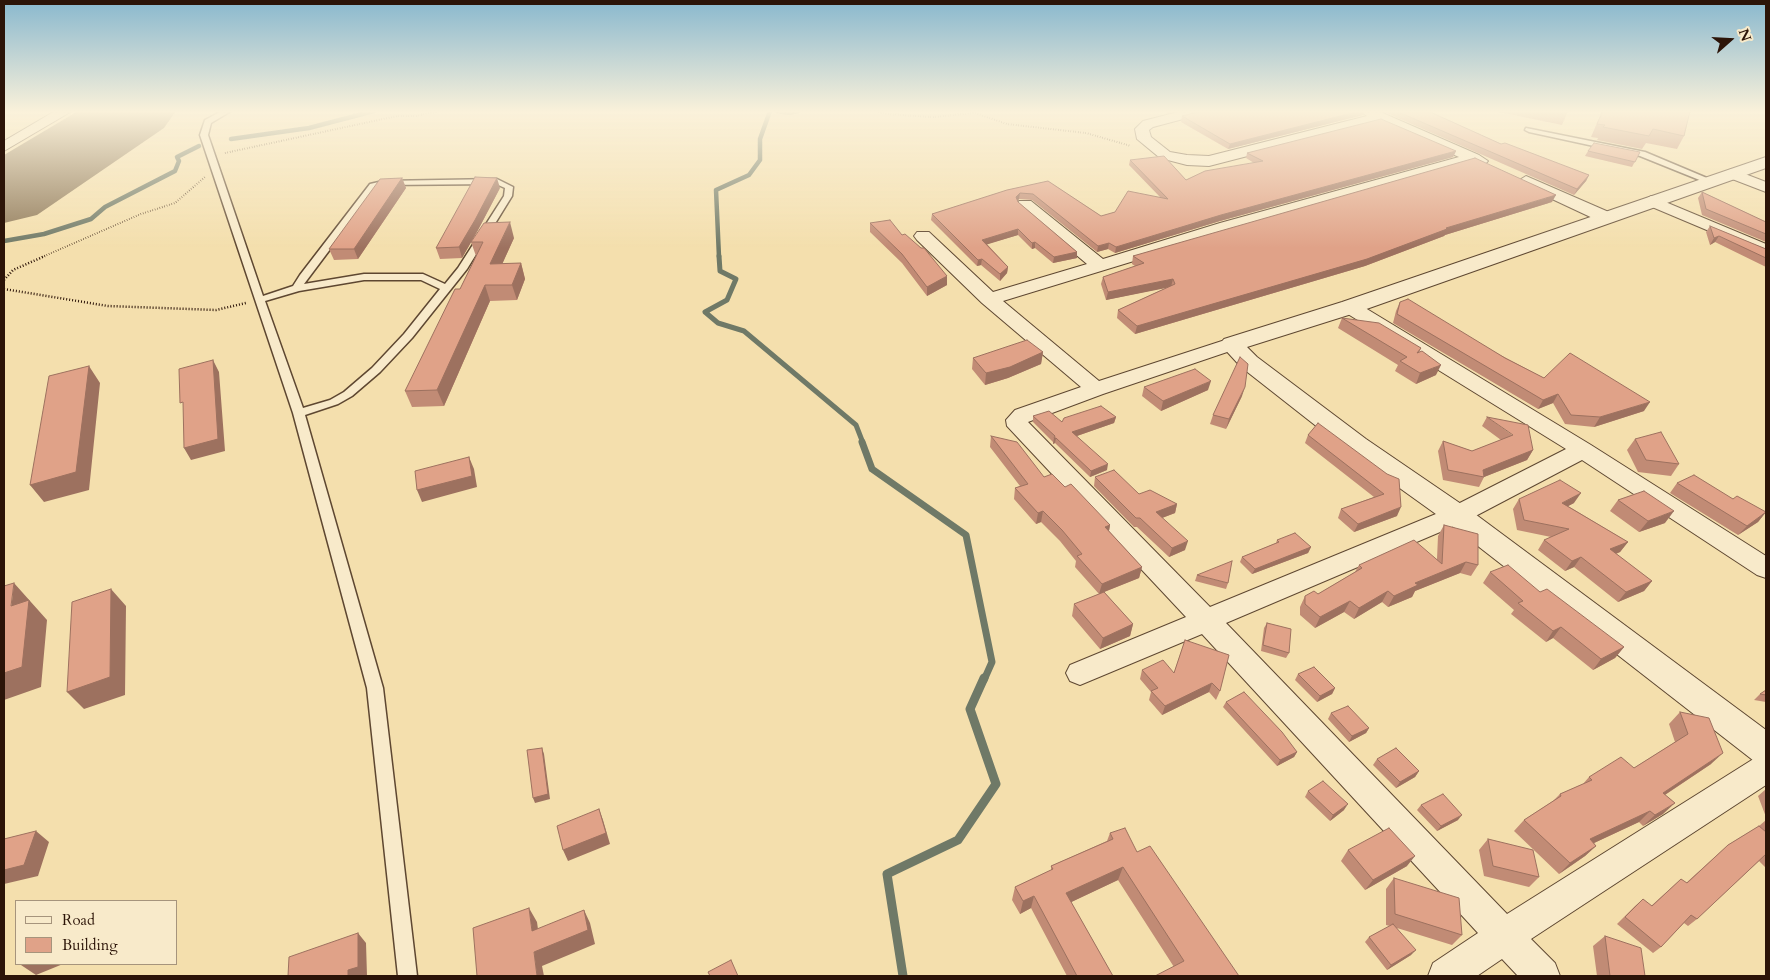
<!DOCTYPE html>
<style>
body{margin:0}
#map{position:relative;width:1770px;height:980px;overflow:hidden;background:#f4dfad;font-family:Cardo,serif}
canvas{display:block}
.frame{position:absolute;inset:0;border:5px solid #2c1408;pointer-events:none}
.legend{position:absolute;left:15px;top:900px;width:162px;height:65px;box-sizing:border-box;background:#f8eaca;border:1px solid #a6947c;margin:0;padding:6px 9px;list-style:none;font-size:15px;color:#2c1408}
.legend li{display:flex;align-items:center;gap:10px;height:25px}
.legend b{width:25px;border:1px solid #a6947c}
.north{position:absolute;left:1705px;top:15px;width:50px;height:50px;-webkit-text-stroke:4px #f8eaca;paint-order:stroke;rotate:71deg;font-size:14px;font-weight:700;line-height:20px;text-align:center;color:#2c1408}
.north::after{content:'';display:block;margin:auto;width:18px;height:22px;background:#2c1408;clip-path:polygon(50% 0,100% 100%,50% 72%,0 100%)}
</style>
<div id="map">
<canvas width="1770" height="980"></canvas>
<div class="frame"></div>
<ul class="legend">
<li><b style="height:6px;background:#f8eaca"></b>Road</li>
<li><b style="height:14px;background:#e0a288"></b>Building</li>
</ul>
<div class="north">N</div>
</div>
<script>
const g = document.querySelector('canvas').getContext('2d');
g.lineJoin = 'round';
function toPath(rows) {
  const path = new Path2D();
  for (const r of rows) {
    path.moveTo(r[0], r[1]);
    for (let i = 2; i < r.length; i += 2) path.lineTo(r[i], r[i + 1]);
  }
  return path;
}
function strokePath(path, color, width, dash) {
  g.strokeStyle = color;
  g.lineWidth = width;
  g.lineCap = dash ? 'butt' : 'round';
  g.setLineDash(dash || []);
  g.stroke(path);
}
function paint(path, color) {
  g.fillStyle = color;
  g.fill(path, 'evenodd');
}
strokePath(toPath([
 [777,111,789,113,798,111],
 [231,139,309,128,374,111],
 [4,241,44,234,91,219,105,207,175,171,179,161,177,157,199,146],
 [719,257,716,190,749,175,760,160,760,139,770,111]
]), '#6f7967', 4.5);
strokePath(toPath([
 [719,256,720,271,736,279,727,300,705,312,718,323,744,331,856,425,863,443]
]), '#6f7967', 5);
strokePath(toPath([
 [862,442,872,469,966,535,992,662,984,680]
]), '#6f7967', 7);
strokePath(toPath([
 [903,976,887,874,958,840,996,784,970,709,984,678]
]), '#6f7967', 9);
paint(toPath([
 [78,111,176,111,164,128,37,215,4,223,4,155,78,111]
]), '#907a5a');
const service = toPath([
 [222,111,231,111,211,123,208,135,263,296,293,286,300,275,370,184,383,181,497,179,513,187,512,196,467,269,412,338,380,372,352,396,338,404,305,415,383,688,417,976,398,976,367,688,293,413,200,135,205,120,222,111],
 [496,184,505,188,504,196,458,268,445,284,423,274,364,274,304,284,376,188,384,185,496,184],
 [364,280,421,280,440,289,404,334,372,368,344,392,330,400,303,408,265,301,299,291,364,280],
 [1526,128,1645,152,1714,181,1707,183,1640,156,1529,132,1525,130,1526,128]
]);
const minor = toPath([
 [55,111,72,111,4,151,4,141,55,111],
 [1182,111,1204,111,1202,114,1153,127,1149,130,1151,137,1170,152,1187,155,1209,156,1367,116,1360,111,1378,111,1479,155,1488,161,1485,164,1480,166,1472,163,1232,231,1003,301,1099,381,1225,340,1232,338,1239,340,1242,344,1239,348,1103,394,1028,422,1210,607,1448,509,1566,449,1343,311,1341,307,1343,303,1350,301,1357,303,1591,445,1766,556,1766,578,1757,575,1582,460,1466,521,1226,623,1507,914,1755,758,1766,754,1766,785,1531,939,1555,963,1560,976,1518,976,1502,959,1477,976,1428,976,1433,963,1478,933,1202,634,1080,685,1070,681,1066,673,1070,665,1186,617,1007,426,1006,420,1015,410,1081,387,982,303,917,240,914,236,917,232,929,232,993,292,1087,264,1019,207,1017,204,1019,201,1031,201,1103,259,1220,223,1459,157,1379,122,1209,166,1187,165,1160,158,1137,139,1135,129,1143,121,1182,111],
 [1732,169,1766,182,1766,192,1727,177,1724,174,1727,171,1732,169],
 [1526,176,1611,213,1613,217,1611,221,1599,221,1520,184,1518,181,1526,176],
 [1651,196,1766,244,1766,255,1645,204,1643,201,1651,196]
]);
const tertiary = toPath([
 [1766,157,1766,168,1358,312,1247,347,1257,357,1366,439,1467,508,1766,730,1766,765,1754,761,1447,522,1348,451,1241,367,1220,344,1224,339,1342,302,1766,157]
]);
strokePath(service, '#5e4731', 3);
strokePath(minor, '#5e4731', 2);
strokePath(tertiary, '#5e4731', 2);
strokePath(toPath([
 [876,111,887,114,933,117,975,113,1007,124,1086,133,1131,146],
 [225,153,397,116,416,116,439,111],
 [42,257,141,214,175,203,205,177]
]), '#2c1408', 2, [0.5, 2]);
strokePath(toPath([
 [4,280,13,270,45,256],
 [4,289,108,306,216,310,246,303]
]), '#2c1408', 2.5, [1, 2]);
paint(service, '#f8eaca');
paint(minor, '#f8eaca');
paint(tertiary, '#f8eaca');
paint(toPath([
 [1202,111,1364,111,1363,115,1228,149,1181,122,1182,116],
 [1382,111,1428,111,1501,144,1589,175,1586,181,1574,195],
 [1494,111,1568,111,1562,125],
 [1602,111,1690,111,1684,136,1677,149,1646,143,1642,149,1597,140,1598,138,1591,137],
 [1456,151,1453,157,1220,221,1115,253,1108,249,1097,252,1032,200,1019,199,1018,201,1018,202,1077,252,1077,258,1053,263,1035,248,1032,249,1018,235,987,244,1008,267,1007,273,1000,281,981,265,977,266,931,220,932,214,1048,181,1101,216,1115,212,1160,197,1129,165,1130,160,1186,180,1254,163,1246,158,1247,153],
 [1588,151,1640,152,1632,167,1585,156],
 [402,178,406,188,358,259,334,260,329,249],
 [500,188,478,230,462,258,440,259,436,248],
 [1702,192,1766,222,1766,242,1702,215,1698,198],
 [1552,202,1445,235,1444,236,1365,266,1135,334,1117,318,1118,310,1168,287,1106,300,1101,284,1103,277,1135,266,1132,264,1133,256],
 [870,223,902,235,947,285,927,296,902,263,870,232],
 [1710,226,1766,249,1766,267,1715,242,1710,245,1706,232],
 [514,238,502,264,521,263,525,279,517,300,490,301,444,406,412,407,405,391,460,289,476,256,471,242],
 [1400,302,1544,378,1644,411,1594,427,1565,424,1553,403,1538,409,1393,323,1396,311],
 [1342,318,1421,348,1419,353,1436,375,1416,384,1395,371,1398,365,1338,328],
 [1043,352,1041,364,1008,378,985,385,972,369,973,358],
 [1144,387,1208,390,1161,411,1142,396],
 [1242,396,1226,429,1210,424,1213,415],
 [1033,416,1062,422,1116,417,1114,423,1077,436,1107,470,1090,477,1055,443,1053,444,1053,442,1033,422],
 [1487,417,1533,450,1527,460,1484,477,1479,487,1443,480,1438,451,1443,441,1472,451,1501,440,1482,426],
 [1308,435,1387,474,1397,516,1354,532,1338,518,1341,509,1374,497,1305,443],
 [991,436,1044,477,1065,487,1110,525,1109,531,1142,567,1139,578,1104,592,1133,624,1130,636,1100,649,1072,616,1074,604,1099,594,1075,567,1076,561,1060,541,1041,522,1036,524,1014,499,1015,488,1020,486,990,447],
 [1635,439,1679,464,1671,476,1638,472,1627,450],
 [1095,477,1139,494,1177,504,1175,513,1162,518,1185,550,1169,557,1137,527,1134,527,1094,486],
 [1677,483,1766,512,1758,522,1738,535,1670,493],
 [1519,499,1574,503,1568,506,1628,542,1620,552,1616,554,1652,581,1644,591,1618,602,1574,567,1565,571,1538,550,1544,540,1551,537,1517,530,1513,509],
 [1618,500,1665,523,1639,532,1610,511],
 [1444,525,1478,565,1471,576,1460,573,1415,591,1412,597,1388,607,1382,602,1354,619,1344,612,1315,628,1300,615,1300,607,1305,596,1318,594,1355,572,1359,565,1437,559,1438,536],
 [1277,540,1311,547,1308,553,1252,574,1240,562,1242,557,1276,543],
 [1490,572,1540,592,1624,647,1615,658,1593,670,1553,638,1546,642,1511,614,1514,610,1483,583],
 [1197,575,1228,583,1226,589,1195,581],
 [1267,623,1289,653,1286,658,1261,651,1264,628],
 [1185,640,1220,691,1216,700,1209,692,1162,715,1149,700,1151,692,1140,679,1142,670,1174,673],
 [1298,674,1335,688,1332,694,1317,702,1295,680],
 [1766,690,1766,702,1754,700,1760,694],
 [1226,702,1297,752,1294,757,1277,766,1223,707],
 [1680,712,1711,764,1665,795,1663,814,1643,826,1639,822,1594,843,1596,846,1585,856,1559,874,1514,831,1524,820,1553,801,1560,794,1583,784,1589,777,1634,768,1675,742,1669,724],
 [1331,713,1369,728,1366,733,1349,742,1328,719],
 [1377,759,1419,771,1415,777,1396,788,1373,765],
 [1766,789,1766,817,1758,796],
 [1308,791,1344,810,1330,821,1305,797],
 [1421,805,1458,820,1437,831,1417,810],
 [1766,820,1766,868,1759,861,1697,919,1688,926,1684,923,1661,947,1653,953,1617,924,1635,906,1643,899,1651,906,1681,879,1686,883,1728,845,1759,826],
 [1110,833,1137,852,1239,976,1174,967,1118,880,1071,902,1113,976,1067,976,1031,908,1020,914,1012,900,1015,887,1051,870,1051,866,1107,841],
 [1488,839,1539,877,1529,887,1484,876,1479,850],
 [1348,850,1407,866,1365,890,1341,861],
 [1394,878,1462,935,1452,945,1397,928,1411,955,1387,970,1365,942,1369,937,1390,926,1386,925,1386,889],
 [1605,936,1645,976,1597,976,1593,946]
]), '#c18b75');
paint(toPath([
 [1167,111,1176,111,1167,113],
 [1360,111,1364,111,1363,115,1228,149,1230,144],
 [1456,151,1453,157,1220,221,1115,253,1116,247,1221,215],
 [1589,175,1586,181,1574,195,1577,189],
 [402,178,406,188,358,259,354,249],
 [497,178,500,188,478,230,462,258,459,247],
 [1020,193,1019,199,1015,203,1016,197],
 [1556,195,1552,202,1445,235,1444,236,1365,266,1135,334,1137,326,1446,228],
 [510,222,514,238,495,280,490,264],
 [1018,229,1018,235,982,246,982,240],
 [1719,236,1715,242,1710,245,1714,238],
 [1035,242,1035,248,1032,249,1032,243],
 [1109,243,1108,249,1097,252,1098,246],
 [1077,252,1077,258,1053,263,1054,257],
 [982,259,981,265,977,266,978,260],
 [521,263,525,279,517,300,512,285],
 [1008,267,1007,273,1000,281,1000,274],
 [947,276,947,285,927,296,927,287],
 [1173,279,1171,287,1106,300,1108,292],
 [485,285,490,301,444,406,437,390],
 [1043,352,1041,364,1008,378,985,385,986,373],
 [213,360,219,372,225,451,191,460,184,448],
 [1441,365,1436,375,1416,384,1420,373],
 [89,366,100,383,89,490,44,502,30,485],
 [1211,381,1208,390,1161,411,1163,401],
 [1245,387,1242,396,1226,429,1229,419],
 [1558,394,1553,403,1538,409,1543,400],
 [1650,402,1644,411,1594,427,1600,417],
 [1116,417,1114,423,1071,438,1072,432],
 [1054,438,1056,438,1055,443,1053,444],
 [1533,450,1527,460,1484,477,1483,470],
 [469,457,474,469,477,487,422,502,417,490],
 [1108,464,1107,470,1090,477,1091,471],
 [1581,493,1574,503,1555,513,1562,503],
 [1177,504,1175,513,1154,521,1156,512],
 [1401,507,1397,516,1354,532,1358,524],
 [1043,511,1041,522,1036,524,1038,513],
 [1674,511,1665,523,1639,532,1648,521],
 [1766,512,1758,522,1738,535,1747,526],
 [1110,525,1108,536,1105,527],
 [1188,541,1185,550,1169,557,1172,548],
 [1628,542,1620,552,1602,559,1610,549],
 [1311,547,1308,553,1252,574,1255,569],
 [1581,557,1574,567,1565,571,1572,561],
 [1466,562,1460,573,1415,591,1412,597,1388,607,1394,596,1415,583],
 [1142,567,1139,578,1099,594,1102,584],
 [1652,581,1644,591,1618,602,1626,592],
 [14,583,47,620,41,687,4,700,4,673],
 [111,589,126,606,125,695,84,709,67,692],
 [1388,591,1382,602,1354,619,1359,608],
 [1350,601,1344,612,1315,628,1320,617],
 [1133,624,1130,636,1100,649,1103,638],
 [1561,627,1553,638,1546,642,1553,631],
 [1624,647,1615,658,1593,670,1601,659],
 [1212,683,1209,692,1162,715,1165,706],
 [1335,688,1332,694,1317,702,1320,696],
 [1369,728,1366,733,1349,742,1352,736],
 [542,748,544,754,550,799,535,803,533,798],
 [1297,752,1294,757,1277,766,1280,760],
 [1723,753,1711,764,1651,804,1663,793],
 [1419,771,1415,777,1396,788,1400,782],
 [1675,803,1663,814,1643,826,1655,815],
 [1348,804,1344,810,1330,821,1333,815],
 [599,809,603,820,610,844,568,861,563,850],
 [1650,811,1639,822,1579,850,1590,839],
 [1462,815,1458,820,1437,831,1441,826],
 [36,831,49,842,38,876,4,884,4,870],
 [1596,846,1585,856,1559,874,1570,863],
 [1415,856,1407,866,1365,890,1373,880],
 [1123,867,1118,880,1063,906,1066,893],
 [1034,896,1031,908,1020,914,1023,901],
 [529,908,537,922,540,944,532,931],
 [584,910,590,923,595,944,542,966,544,976,537,976,534,952],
 [358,933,366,943,367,976,348,976,348,970],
 [1416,950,1411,955,1387,970,1391,965],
 [24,964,63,964,36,975,21,965]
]), '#9d715f');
const building = toPath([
 [1202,111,1360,111,1230,144,1182,116,1202,111],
 [1396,111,1428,111,1501,144,1505,143,1589,175,1577,189,1396,111],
 [1603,111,1690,111,1684,136,1653,129,1649,136,1603,127,1605,125,1597,124,1603,111],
 [1381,119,1456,151,1221,215,1116,247,1109,243,1098,246,1033,194,1020,193,1016,197,1018,202,1077,252,1054,257,1035,242,1032,243,1018,229,982,240,1008,267,1000,274,982,259,978,260,932,214,1007,190,1048,181,1101,216,1115,212,1128,191,1168,199,1130,160,1164,156,1186,180,1205,171,1263,161,1247,153,1381,119],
 [1594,143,1640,152,1635,162,1588,151,1594,143],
 [1475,158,1556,195,1446,228,1447,229,1367,259,1137,326,1118,310,1175,284,1173,279,1108,292,1103,277,1144,263,1133,256,1475,158],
 [475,177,497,178,475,220,459,247,436,248,475,177],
 [402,178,354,249,329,249,380,179,402,178],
 [1702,192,1766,222,1766,234,1706,209,1702,192],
 [890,220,902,235,905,234,921,248,924,248,947,276,927,287,902,254,870,223,890,220],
 [510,222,490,264,521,263,512,285,485,285,437,390,405,391,455,289,460,289,483,242,471,242,484,223,510,222],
 [1710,226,1766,249,1766,258,1719,236,1714,238,1710,226],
 [1408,299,1505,358,1544,378,1570,353,1650,402,1600,417,1571,415,1558,394,1543,400,1397,314,1400,302,1408,299],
 [1342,318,1379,323,1421,348,1417,353,1422,351,1441,365,1420,373,1400,361,1407,357,1342,318],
 [1027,340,1043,352,1010,367,986,373,973,358,1027,340],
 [1240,357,1248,364,1245,387,1229,419,1213,415,1240,357],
 [213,360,218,439,184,448,183,402,180,403,179,369,213,360],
 [89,366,76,472,30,485,49,376,89,366],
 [1195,369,1211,381,1163,401,1144,387,1195,369],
 [1101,406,1116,417,1072,432,1108,464,1091,471,1056,438,1054,438,1055,436,1033,416,1049,411,1062,422,1064,418,1101,406],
 [1487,417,1528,425,1533,450,1483,470,1484,477,1448,470,1443,441,1472,451,1513,435,1487,417],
 [1318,423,1387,474,1399,479,1401,507,1358,524,1341,509,1384,494,1308,435,1318,423],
 [1661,432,1679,464,1646,460,1635,439,1661,432],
 [991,436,1017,442,1044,477,1052,474,1065,487,1071,484,1110,525,1105,527,1142,567,1102,584,1077,556,1082,554,1062,530,1043,511,1038,513,1015,488,1028,484,991,436],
 [469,457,472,476,417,490,415,471,469,457],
 [1114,470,1139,494,1150,490,1177,504,1156,512,1188,541,1172,548,1140,518,1136,518,1095,477,1114,470],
 [1694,475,1733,499,1737,496,1766,512,1747,526,1677,483,1694,475],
 [1560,480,1581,493,1562,503,1628,542,1610,549,1652,581,1626,592,1581,557,1572,561,1544,540,1569,529,1524,520,1519,499,1560,480],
 [1644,491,1674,511,1648,521,1618,500,1644,491],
 [1444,525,1478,534,1478,565,1466,562,1415,583,1418,585,1394,596,1388,591,1359,608,1350,601,1320,617,1305,604,1305,596,1314,591,1318,594,1362,568,1359,565,1414,540,1442,564,1444,525],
 [1295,533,1311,547,1255,569,1242,557,1279,542,1277,540,1295,533],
 [1232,561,1228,583,1197,575,1232,561],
 [1508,565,1540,592,1547,589,1624,647,1601,659,1561,627,1553,631,1518,603,1523,601,1490,572,1508,565],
 [14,583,11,606,29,600,22,667,4,673,4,586,14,583],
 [111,589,110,677,67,692,72,602,111,589],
 [1104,592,1133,624,1103,638,1074,604,1104,592],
 [1267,623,1291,629,1289,653,1263,645,1267,623],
 [1185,640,1229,655,1220,691,1212,683,1165,706,1151,691,1158,688,1142,670,1163,660,1174,673,1185,640],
 [1314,667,1335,688,1320,696,1298,674,1314,667],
 [1766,690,1766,695,1760,694,1766,690],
 [1244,692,1282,732,1297,752,1280,760,1226,702,1244,692],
 [1348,706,1369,728,1352,736,1331,713,1348,706],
 [1680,712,1709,718,1723,753,1663,793,1675,803,1655,815,1650,811,1590,839,1596,846,1570,863,1524,820,1561,796,1560,794,1592,780,1589,777,1621,757,1634,768,1688,734,1680,712],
 [542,748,548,794,533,798,527,750,542,748],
 [1396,748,1419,771,1400,782,1377,759,1396,748],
 [1323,781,1348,804,1333,815,1308,791,1323,781],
 [1443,794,1462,815,1441,826,1421,805,1443,794],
 [599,809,606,833,563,850,557,826,599,809],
 [1759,826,1766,832,1766,854,1697,919,1691,915,1661,947,1625,917,1643,899,1652,906,1681,879,1687,883,1728,845,1759,826],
 [1125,828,1137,852,1150,846,1239,976,1155,976,1184,961,1123,867,1066,893,1113,976,1077,976,1034,896,1023,901,1015,887,1053,869,1051,866,1113,839,1110,833,1125,828],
 [1389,828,1415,856,1373,880,1348,850,1389,828],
 [36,831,24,865,4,870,4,839,36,831],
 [1488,839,1533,850,1539,877,1493,866,1488,839],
 [1394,878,1459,898,1462,935,1395,914,1394,878],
 [529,908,532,931,584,910,588,930,534,952,537,976,477,976,473,928,529,908],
 [1393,924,1416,950,1391,965,1369,937,1393,924],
 [358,933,358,967,348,970,348,976,288,976,289,957,358,933],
 [1605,936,1641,948,1645,976,1610,976,1605,936],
 [731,960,738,976,710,976,708,972,731,960]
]);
paint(building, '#e0a288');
strokePath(building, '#9d715f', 1);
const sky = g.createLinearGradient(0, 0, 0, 248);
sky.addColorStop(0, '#89b8ce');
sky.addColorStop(0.45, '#faf1da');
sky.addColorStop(1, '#faf1da00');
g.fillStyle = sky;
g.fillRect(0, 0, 1770, 248);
</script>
